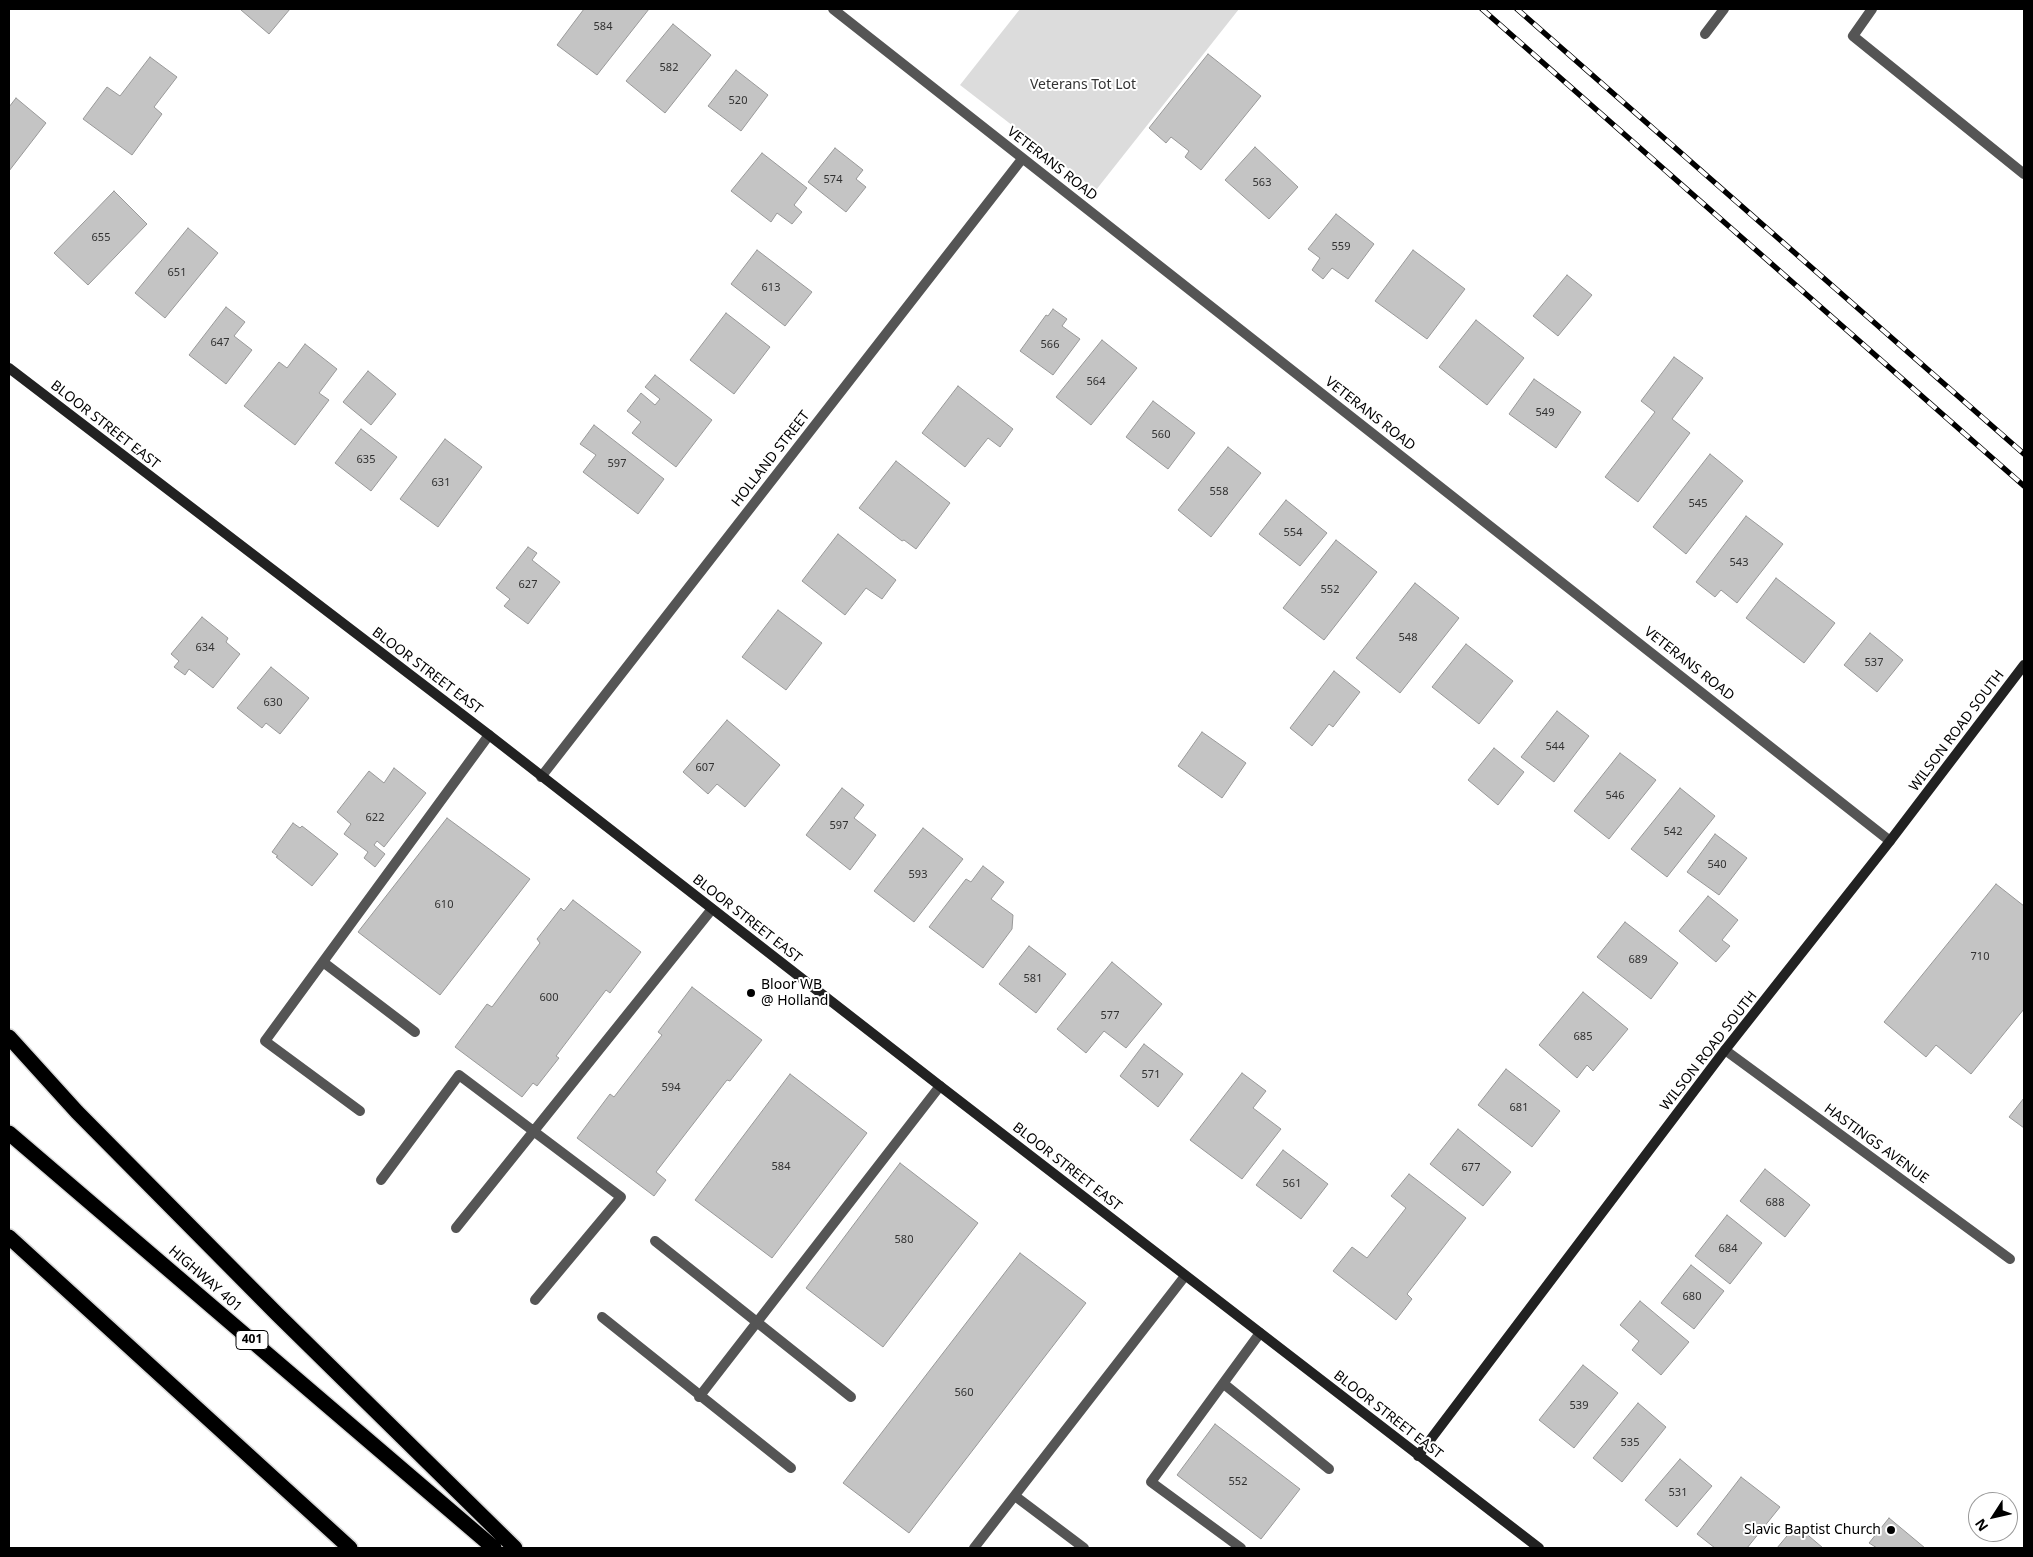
<!DOCTYPE html>
<style>
body{margin:0}
#map{position:relative;width:2033px;height:1557px;overflow:hidden;background:#fff;font-family:"Noto Sans",sans-serif}
canvas{display:block}
.frame{position:absolute;inset:0;border:10px solid #000;pointer-events:none}
.north{position:absolute;left:1968px;top:1492px;width:50px;height:50px;box-sizing:border-box;background:#fff;border:1px solid #999;border-radius:50%;rotate:235deg;font-size:14px;font-weight:700;line-height:20px;text-align:center;color:#000}
.north::after{content:'';display:block;margin:auto;width:18px;height:22px;background:#000;clip-path:polygon(50% 0,100% 100%,50% 72%,0 100%)}
</style>
<div id="map">
<canvas width="2033" height="1557"></canvas>
<div class="frame"></div>
<div class="north">N</div>
</div>
<script>
const g = document.querySelector('canvas').getContext('2d');
g.lineJoin = 'round';
function paint(path, color) {
  g.fillStyle = color;
  g.fill(path, 'evenodd');
}
function toPath(rows) {
  const path = new Path2D();
  for (const r of rows) {
    path.moveTo(r[0], r[1]);
    for (let i = 2; i < r.length; i += 2) path.lineTo(r[i], r[i + 1]);
  }
  return path;
}
function strokePath(path, color, width, dash) {
  g.strokeStyle = color;
  g.lineWidth = width;
  g.lineCap = dash ? 'butt' : 'round';
  g.setLineDash(dash || []);
  g.stroke(path);
}
function drawText(font, color, halo, rows, align = 'center') {
  g.font = font + ' "Noto Sans",sans-serif';
  g.lineWidth = 4;
  g.setLineDash([]);
  g.textBaseline = 'middle';
  g.strokeStyle = halo;
  g.fillStyle = color;
  for (const [text, x, y, turn = 0] of rows) {
    g.save();
    g.translate(x, y);
    g.rotate((+turn || 0) * Math.PI / 180);
    g.textAlign = isNaN(turn) ? turn : align;
    if (halo) g.strokeText(text, 0, 0);
    g.fillText(text, 0, 0);
    g.restore();
  }
}
paint(toPath([
 [1020,9,1239,9,1096,190,960,85]
]), '#dcdcdc');
const building = toPath([
 [242,9,290,9,269,34,241,10,242,9],
 [584,9,649,9,597,75,557,45,584,9],
 [673,24,711,55,665,113,626,81,673,24],
 [1208,54,1261,96,1201,170,1185,157,1189,151,1171,137,1166,143,1149,128,1208,54],
 [150,57,177,77,154,107,162,114,132,155,83,119,107,87,120,96,150,57],
 [736,70,768,95,741,131,708,106,736,70],
 [16,98,46,123,9,171,9,107,16,98],
 [1255,147,1298,187,1269,219,1225,180,1255,147],
 [835,148,863,170,856,179,866,187,846,212,808,182,835,148],
 [762,153,807,188,794,205,802,212,792,224,777,213,771,222,731,191,762,153],
 [114,191,147,224,88,285,54,253,114,191],
 [1336,214,1374,244,1348,279,1332,268,1323,279,1312,270,1320,258,1308,249,1336,214],
 [188,228,218,253,165,318,135,293,188,228],
 [757,250,812,292,785,326,731,284,757,250],
 [1413,250,1465,289,1427,339,1375,301,1413,250],
 [1567,275,1592,295,1558,336,1533,316,1567,275],
 [226,307,245,322,234,336,252,350,226,384,189,355,226,307],
 [1053,309,1067,319,1062,326,1080,339,1053,375,1020,351,1046,315,1048,316,1053,309],
 [726,313,770,347,734,394,690,360,726,313],
 [1476,320,1524,358,1487,405,1439,367,1476,320],
 [1102,340,1137,368,1091,425,1056,397,1102,340],
 [305,344,337,369,319,393,329,400,295,445,244,406,279,362,287,368,305,344],
 [1674,357,1703,378,1672,419,1690,433,1638,502,1605,477,1655,412,1641,401,1674,357],
 [368,371,396,394,371,425,343,402,368,371],
 [655,375,712,420,676,467,632,433,641,422,627,411,641,393,655,405,660,399,645,387,655,375],
 [1534,379,1581,412,1556,448,1509,414,1534,379],
 [958,386,1013,429,1000,447,988,438,965,467,922,433,958,386],
 [1153,401,1195,433,1168,469,1126,437,1153,401],
 [594,425,664,479,638,514,583,472,596,455,580,444,594,425],
 [361,429,397,457,371,491,335,463,361,429],
 [445,439,482,467,438,527,400,499,445,439],
 [1228,447,1261,473,1211,537,1178,510,1228,447],
 [1710,454,1743,481,1686,554,1653,527,1710,454],
 [896,461,950,503,916,549,904,540,902,541,859,508,896,461],
 [1286,500,1327,533,1300,566,1259,534,1286,500],
 [1746,516,1783,544,1737,603,1721,590,1715,597,1696,582,1746,516],
 [838,534,896,580,882,599,866,588,845,615,802,581,838,534],
 [1336,540,1377,572,1324,640,1283,608,1336,540],
 [528,547,537,553,532,560,560,582,528,624,504,606,510,599,496,588,528,547],
 [1776,578,1835,623,1804,663,1746,618,1776,578],
 [1415,583,1459,618,1400,693,1356,658,1415,583],
 [778,610,822,643,786,690,742,657,778,610],
 [202,617,228,638,226,642,240,654,213,688,189,669,185,675,174,667,179,661,171,654,202,617],
 [1870,633,1903,660,1877,692,1844,665,1870,633],
 [1466,644,1513,681,1479,724,1432,687,1466,644],
 [271,667,309,698,280,734,266,723,262,728,237,708,271,667],
 [1334,671,1360,692,1333,727,1329,724,1312,746,1290,728,1334,671],
 [1557,711,1589,736,1554,782,1521,757,1557,711],
 [727,720,780,765,745,807,717,784,708,794,683,772,727,720],
 [1202,732,1246,763,1222,798,1178,766,1202,732],
 [1494,748,1524,772,1498,805,1468,780,1494,748],
 [1620,753,1656,780,1609,839,1574,811,1620,753],
 [394,768,426,793,384,847,377,841,374,845,385,854,375,867,364,858,368,852,344,834,351,824,337,812,369,771,384,783,394,768],
 [842,788,864,805,854,818,876,835,850,870,806,835,842,788],
 [1680,788,1715,816,1667,877,1631,849,1680,788],
 [447,818,530,879,440,995,358,932,447,818],
 [293,823,300,828,302,826,338,854,312,886,276,857,278,856,272,852,293,823],
 [923,828,963,859,914,922,874,891,923,828],
 [1715,834,1747,858,1719,895,1687,872,1715,834],
 [983,866,1004,882,991,899,1013,915,1012,929,983,968,929,927,966,879,971,882,983,866],
 [1996,884,2024,906,2024,1009,1971,1074,1936,1045,1926,1057,1884,1022,1996,884],
 [1708,896,1738,920,1722,940,1730,946,1716,962,1679,931,1708,896],
 [573,900,641,952,610,993,606,990,556,1056,559,1058,537,1086,533,1083,522,1097,455,1047,487,1004,492,1007,540,943,537,939,561,908,564,911,573,900],
 [1625,922,1678,963,1651,999,1597,957,1625,922],
 [1029,946,1066,974,1036,1013,999,984,1029,946],
 [1112,962,1162,1004,1126,1048,1104,1031,1086,1053,1057,1029,1112,962],
 [692,987,762,1040,730,1081,727,1080,656,1172,666,1180,654,1196,577,1138,610,1094,614,1097,662,1035,658,1032,692,987],
 [1583,992,1628,1029,1593,1071,1587,1065,1577,1078,1539,1045,1583,992],
 [1144,1044,1183,1074,1158,1107,1120,1076,1144,1044],
 [1506,1069,1560,1111,1532,1147,1478,1105,1506,1069],
 [1242,1073,1266,1091,1253,1108,1281,1129,1242,1179,1190,1140,1242,1073],
 [790,1074,867,1133,772,1258,695,1200,790,1074],
 [2024,1098,2024,1128,2009,1117,2024,1098],
 [1458,1129,1511,1172,1483,1206,1430,1164,1458,1129],
 [1283,1150,1328,1184,1301,1219,1256,1185,1283,1150],
 [900,1163,978,1223,883,1347,806,1288,900,1163],
 [1765,1169,1810,1205,1785,1237,1740,1201,1765,1169],
 [1409,1174,1466,1218,1407,1294,1412,1299,1396,1320,1333,1271,1352,1247,1367,1258,1406,1208,1391,1196,1409,1174],
 [1727,1215,1762,1243,1730,1284,1695,1256,1727,1215],
 [1020,1253,1086,1303,909,1533,843,1483,1020,1253],
 [1691,1265,1724,1291,1694,1329,1661,1303,1691,1265],
 [1640,1301,1689,1342,1661,1375,1632,1350,1639,1341,1620,1325,1640,1301],
 [1583,1365,1618,1393,1574,1448,1539,1420,1583,1365],
 [1638,1403,1666,1427,1622,1482,1593,1458,1638,1403],
 [1215,1424,1300,1489,1261,1539,1177,1475,1215,1424],
 [1680,1459,1712,1486,1677,1527,1645,1500,1680,1459],
 [1741,1477,1780,1507,1747,1548,1715,1548,1697,1534,1741,1477],
 [1889,1518,1925,1548,1877,1548,1869,1543,1889,1518],
 [1796,1525,1823,1548,1777,1548,1796,1525]
]);
paint(building, '#c4c4c4');
strokePath(building, '#999', 1);
const highway = toPath([
 [9,1037,77,1112,277,1314,515,1548],
 [9,1133,494,1548],
 [9,1237,350,1548]
]);
strokePath(highway, '#dbdbdb', 18);
strokePath(toPath([
 [1872,9,1853,36,2024,174],
 [1705,34,1724,9],
 [323,962,415,1032],
 [360,1111,265,1041,489,735],
 [381,1180,459,1075,621,1197,535,1300],
 [456,1228,712,909],
 [655,1241,851,1397],
 [602,1317,791,1468],
 [1224,1384,1329,1469],
 [699,1397,940,1086],
 [1015,1496,1084,1548],
 [974,1548,1185,1276],
 [1241,1548,1151,1482,1260,1333]
]), '#555', 10);
strokePath(toPath([
 [833,9,1890,841],
 [541,777,1022,159],
 [1725,1050,2010,1259]
]), '#555', 10);
strokePath(toPath([
 [9,368,489,735,940,1086,1539,1548],
 [1418,1456,1725,1050,1890,841,2024,665]
]), '#222', 10);
strokePath(highway, '#000', 15);
const rail = toPath([
 [1482,9,2024,486],
 [1517,9,2024,454]
]);
strokePath(rail, '#000', 5.5);
strokePath(rail, '#fff', 4, [11]);
for (const [x, y, r, color] of [
 [751,993,5,"#000"],
 [1891,1530,5,"#000"]
]) {
  const dot = new Path2D();
  dot.arc(x, y, r, 0, 2 * Math.PI);
  g.fillStyle = color;
  g.fill(dot);
  strokePath(dot, '#fff', 2);
}
drawText('11px', '#313131', null, [
 ["584",603,27],
 ["582",669,68],
 ["520",738,101],
 ["574",833,180],
 ["563",1262,183],
 ["655",101,238],
 ["559",1341,247],
 ["651",177,273],
 ["613",771,288],
 ["647",220,343],
 ["566",1050,345],
 ["564",1096,382],
 ["549",1545,413],
 ["560",1161,435],
 ["635",366,460],
 ["597",617,464],
 ["631",441,483],
 ["558",1219,492],
 ["545",1698,504],
 ["554",1293,533],
 ["543",1739,563],
 ["627",528,585],
 ["552",1330,590],
 ["548",1408,638],
 ["634",205,648],
 ["537",1874,663],
 ["630",273,703],
 ["544",1555,747],
 ["607",705,768],
 ["546",1615,796],
 ["622",375,818],
 ["597",839,826],
 ["542",1673,832],
 ["540",1717,865],
 ["593",918,875],
 ["610",444,905],
 ["710",1980,957],
 ["689",1638,960],
 ["581",1033,979],
 ["600",549,998],
 ["577",1110,1016],
 ["685",1583,1037],
 ["571",1151,1075],
 ["594",671,1088],
 ["681",1519,1108],
 ["584",781,1167],
 ["677",1471,1168],
 ["561",1292,1184],
 ["688",1775,1203],
 ["580",904,1240],
 ["684",1728,1249],
 ["680",1692,1297],
 ["560",964,1393],
 ["539",1579,1406],
 ["535",1630,1443],
 ["552",1238,1482],
 ["531",1678,1493]
]);
for (const [x, y, w] of [
 [252,1340,32]
]) {
  const box = new Path2D();
  box.roundRect(x - w / 2, y - 9.5, w, 19, 4);
  g.fillStyle = '#fff';
  g.fill(box);
  strokePath(box, '#000', 1);
}
drawText('bold 12px', '#000', null, [
 ["401",252,1340]
]);
drawText('14px', '#333', '#fff', [
 ["Veterans Tot Lot",1083,85]
]);
drawText('14px', '#000', '#fff', [
 ["VETERANS ROAD",1052,164,38],
 ["VETERANS ROAD",1370,414,38],
 ["BLOOR STREET EAST",105,425,38],
 ["HOLLAND STREET",771,459,-52],
 ["VETERANS ROAD",1689,664,38],
 ["BLOOR STREET EAST",427,671,37],
 ["WILSON ROAD SOUTH",1957,731,-53],
 ["BLOOR STREET EAST",747,919,38],
 ["WILSON ROAD SOUTH",1709,1051,-52],
 ["HASTINGS AVENUE",1876,1144,36],
 ["BLOOR STREET EAST",1067,1167,38],
 ["HIGHWAY 401",205,1279,41],
 ["BLOOR STREET EAST",1388,1415,38]
]);
drawText('14px', '#000', '#fff', [
 ["Bloor WB",761,985],
 ["@ Holland",761,1001],
 ["Slavic Baptist Church",1881,1530,"right"]
], 'left');
</script>
